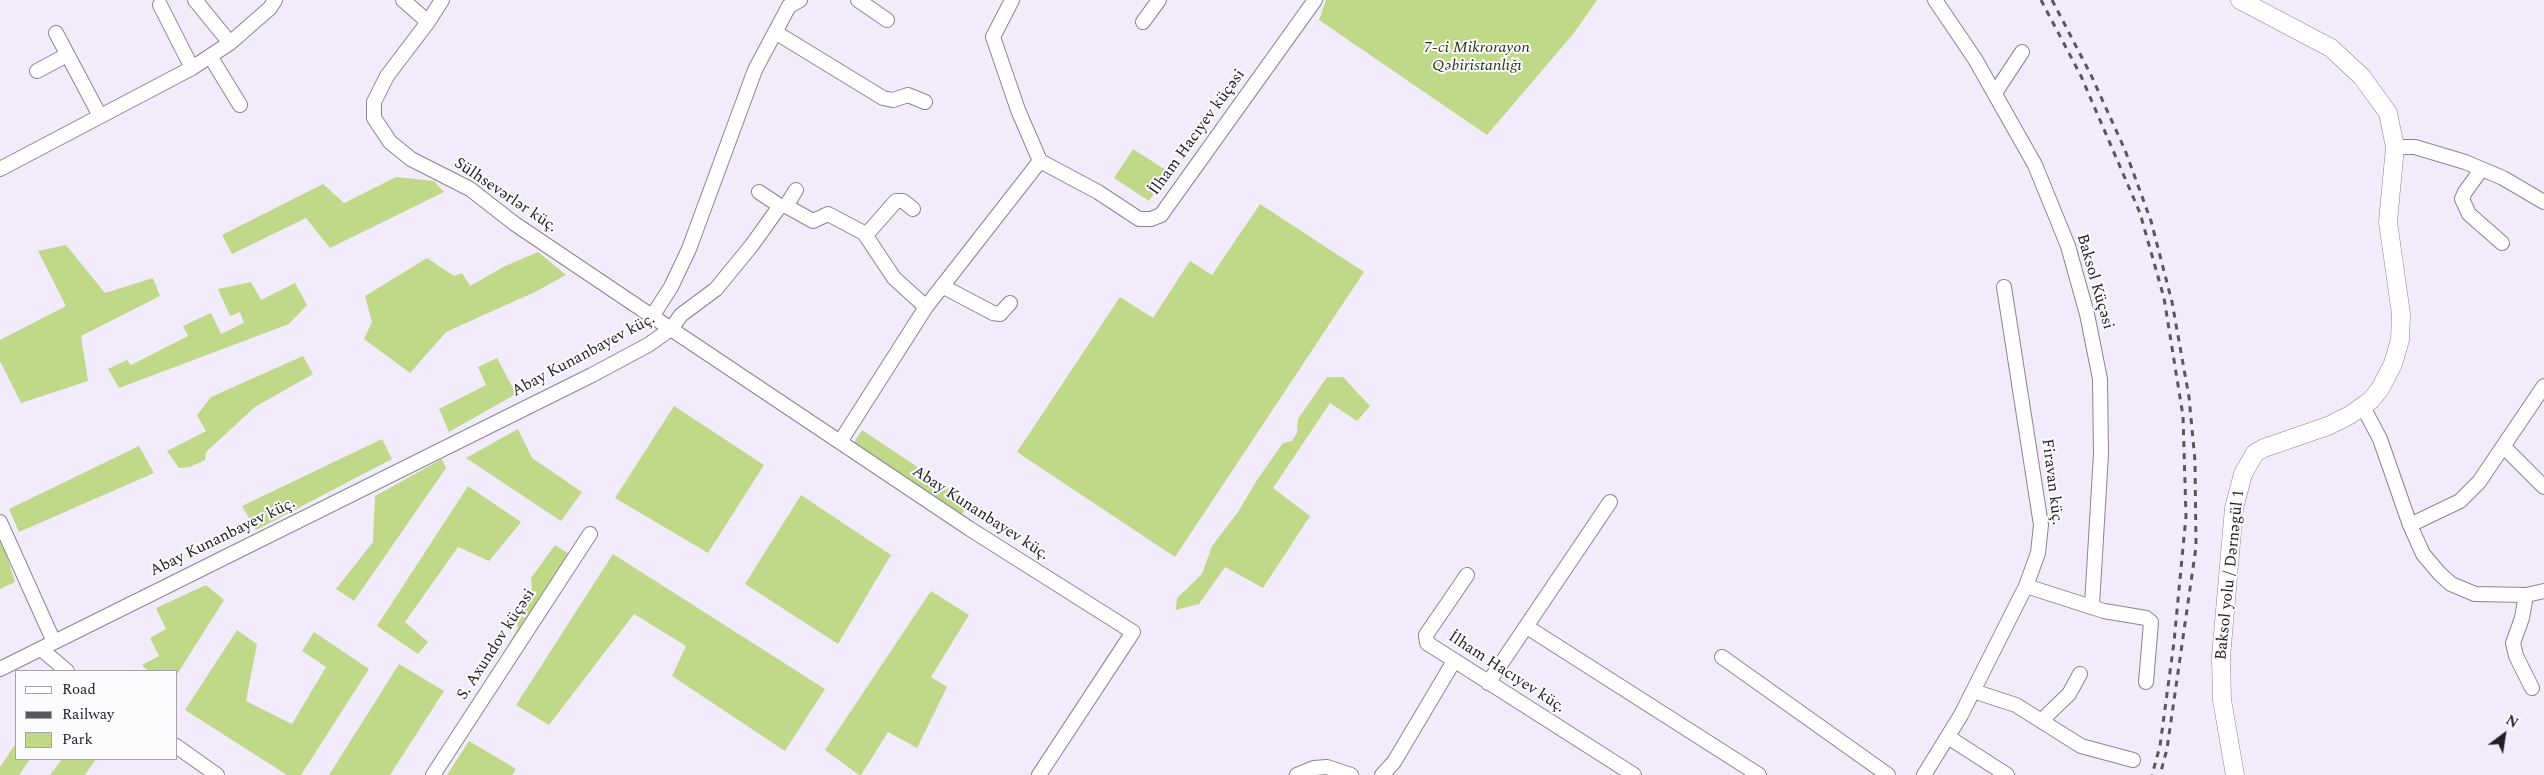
<!DOCTYPE html>
<meta charset="utf-8">
<style>
body{margin:0}
#map{position:relative;width:2544px;height:775px;overflow:hidden;background:#f2ebfb;font-family:Spectral,serif}
canvas{display:block}
.legend{position:absolute;left:15px;top:670px;width:162px;height:90px;box-sizing:border-box;background:#fcfbfe;border:1px solid #a5a3a8;margin:0;padding:6px 9px;list-style:none;font-size:15px;color:#222026}
.legend li{display:flex;align-items:center;gap:10px;height:25px}
.legend b{width:25px;border:1px solid #a5a3a8}
.north{position:absolute;left:2479px;top:710px;width:50px;height:50px;-webkit-text-stroke:4px #fcfbfe;paint-order:stroke;rotate:31deg;font-size:14px;font-weight:700;line-height:20px;text-align:center;color:#222026}
.north::after{content:'';display:block;margin:auto;width:18px;height:22px;background:#222026;clip-path:polygon(50% 0,100% 100%,50% 72%,0 100%)}
</style>
<div id="map">
<canvas width="2544" height="775"></canvas>
<ul class="legend">
<li><b style="height:6px;background:#fff"></b>Road</li>
<li><b style="height:6px;background:#59565e"></b>Railway</li>
<li><b style="height:14px;background:#bfd988"></b>Park</li>
</ul>
<div class="north">N</div>
</div>
<script>
const g = document.querySelector('canvas').getContext('2d');
g.lineJoin = 'round';
function paint(path, color) {
  g.fillStyle = color;
  g.fill(path, 'evenodd');
}
function toPath(rows) {
  const path = new Path2D();
  for (const r of rows) {
    path.moveTo(r[0], r[1]);
    for (let i = 2; i < r.length; i += 2) path.lineTo(r[i], r[i + 1]);
  }
  return path;
}
function strokePath(path, color, width, dash) {
  g.strokeStyle = color;
  g.lineWidth = width;
  g.lineCap = dash ? 'butt' : 'round';
  g.setLineDash(dash || []);
  g.stroke(path);
}
function drawText(font, color, halo, rows, align = 'center') {
  g.font = font + ' Spectral,serif';
  g.lineWidth = 4;
  g.setLineDash([]);
  g.textBaseline = 'middle';
  g.strokeStyle = halo;
  g.fillStyle = color;
  for (const [text, x, y, turn = 0] of rows) {
    g.save();
    g.translate(x, y);
    g.rotate((+turn || 0) * Math.PI / 180);
    g.textAlign = isNaN(turn) ? turn : align;
    if (halo) g.strokeText(text, 0, 0);
    g.fillText(text, 0, 0);
    g.restore();
  }
}
paint(toPath([
 [1326,0,1597,0,1574,33,1487,135,1319,20],
 [1133,149,1169,172,1149,201,1114,178],
 [396,177,434,181,444,192,330,248,306,218,232,254,222,235,323,184,344,203],
 [1260,204,1364,272,1175,557,1017,452,1120,297,1153,318,1190,261,1212,275],
 [66,245,105,293,153,278,160,296,81,336,88,381,21,403,0,361,0,340,66,306,38,251],
 [538,252,566,275,535,292,446,332,410,373,364,339,372,322,365,296,427,258,454,276,462,273,470,286,505,266],
 [251,282,261,300,295,283,307,305,289,324,119,388,108,369,127,360,131,365,188,336,183,326,211,313,221,334,244,323,240,312,230,316,218,289],
 [303,356,313,374,255,407,206,452,205,460,190,467,179,468,167,451,206,431,197,415,211,397],
 [497,358,516,394,449,432,439,409,486,385,478,367],
 [1327,377,1343,377,1370,406,1357,421,1330,403,1273,488,1310,516,1263,588,1225,567,1199,604,1176,610,1177,598,1202,574,1212,546,1238,512,1257,480,1283,443,1292,441,1297,433,1298,419],
 [674,406,764,465,708,553,615,498],
 [518,429,532,458,582,492,561,521,466,458],
 [862,430,970,502,959,519,851,447],
 [382,439,392,459,256,530,242,506],
 [139,446,154,473,19,532,9,509],
 [442,459,446,468,354,601,336,589,373,542,375,496],
 [468,486,521,522,489,561,458,547,405,622,428,642,418,654,377,626],
 [801,495,891,555,838,644,745,584],
 [0,542,6,553,15,582,0,589],
 [555,545,580,561,520,656,507,647,518,628,516,614,532,592,531,578],
 [613,554,825,689,785,751,672,676,686,646,634,614,549,725,516,705],
 [206,585,224,600,176,676,176,671,148,671,142,665,159,656,150,638,166,629,156,608],
 [931,591,969,615,931,677,947,687,917,748,888,732,861,775,859,775,825,750],
 [237,630,257,644,246,701,292,724,326,667,302,651,314,632,369,669,301,775,287,775,185,710],
 [399,664,444,691,390,775,329,775],
 [469,741,516,769,512,775,447,775],
 [16,743,16,759,30,759,19,775,0,775,0,767],
 [62,759,96,759,85,775,50,775]
]), '#bfd988');
const minor = toPath([
 [195,0,230,43],
 [403,0,428,22,387,76,374,102,374,118,390,142,411,159,470,189,515,224,671,329,681,315,716,289,752,245,777,210,780,206,786,206,813,221,828,214,864,233,894,278,926,307],
 [858,0,887,20],
 [1935,0,1975,59,2035,165,2068,246,2087,314,2100,379,2101,454,2092,605],
 [160,5,192,68],
 [428,22,442,0],
 [1143,22,1159,0],
 [775,32,883,98,893,100,908,95,925,102],
 [56,33,100,116],
 [210,56,240,105],
 [37,71,67,55],
 [1995,93,2022,52],
 [2395,147,2415,147,2465,162,2503,178,2544,202],
 [1040,161,1098,192,1139,219,1151,219,1161,215,1315,0],
 [0,169,192,68,230,43,270,8,275,0],
 [2481,170,2465,192,2462,199,2469,214,2502,243],
 [759,192,780,206],
 [786,206,796,190],
 [866,235,896,201,903,201,913,209],
 [942,286,993,313,1000,314,1010,303],
 [653,315,671,287,689,249,755,70,789,6,800,0],
 [2363,407,2380,439,2410,525,2423,554,2439,573,2451,584,2475,594,2526,595,2544,591],
 [840,442,926,307,1040,161,1018,110,993,37,1012,0],
 [2504,447,2544,487],
 [0,522,54,642],
 [2410,525,2460,501,2479,482,2544,386],
 [1467,575,1426,635,1427,643,1634,775],
 [2026,586,2104,611,2146,618,2151,622,2146,682],
 [2526,595,2522,618,2513,643,2516,656,2532,688],
 [1527,627,1759,775],
 [41,649,67,671],
 [1722,657,1888,775],
 [0,669,592,375,648,345,671,329,970,529,1133,632,1039,775],
 [1488,683,1610,502],
 [1973,691,2016,705,2081,746,2133,760],
 [2041,721,2069,694,2080,674],
 [1948,737,2007,775],
 [176,746,217,775],
 [433,775,590,534],
 [1297,775,1314,768,1327,767,1351,775],
 [1382,775,1394,762,1454,661],
 [1924,775,1961,715,2026,586,2038,553,2041,525,2004,287]
]);
const major = toPath([
 [2235,775,2222,700,2221,657,2234,508,2243,474,2255,453,2264,448,2328,426,2350,415,2371,400,2380,389,2393,364,2400,340,2401,314,2388,222,2395,147,2388,113,2362,77,2331,48,2240,0]
]);
strokePath(minor, '#8a8493', 16);
strokePath(major, '#8a8493', 19);
strokePath(minor, '#fff', 14);
strokePath(major, '#fff', 18);
strokePath(toPath([
 [2041,0,2081,76,2140,213,2164,298,2183,416,2186,516,2174,642,2160,746,2152,775],
 [2052,0,2091,75,2125,150,2151,221,2172,302,2189,397,2195,461,2196,547,2167,749,2160,775]
]), '#59565e', 3, [6, 6]);
drawText('italic 16px', '#28330d', '#fcfbfe', [
 ["7-ci Mikrorayon",1477,49],
 ["Qəbiristanlığı",1477,67]
]);
drawText('16px', '#222026', '#fcfbfe', [
 ["İlham Hacıyev küçəsi",1198,133,-54],
 ["Sülhsevərlər küç.",505,196,34],
 ["Baksol Küçəsi",2094,282,74],
 ["Abay Kunanbayev küç.",584,356,-28],
 ["Firavan küç.",2051,482,83],
 ["Abay Kunanbayev küç.",980,514,33],
 ["Abay Kunanbayev küç.",223,538,-26],
 ["Baksol yolu / Dərnəgül 1",2231,575,-84],
 ["S. Axundov küçəsi",497,645,-57],
 ["İlham Hacıyev küç.",1506,673,33]
]);
</script>
